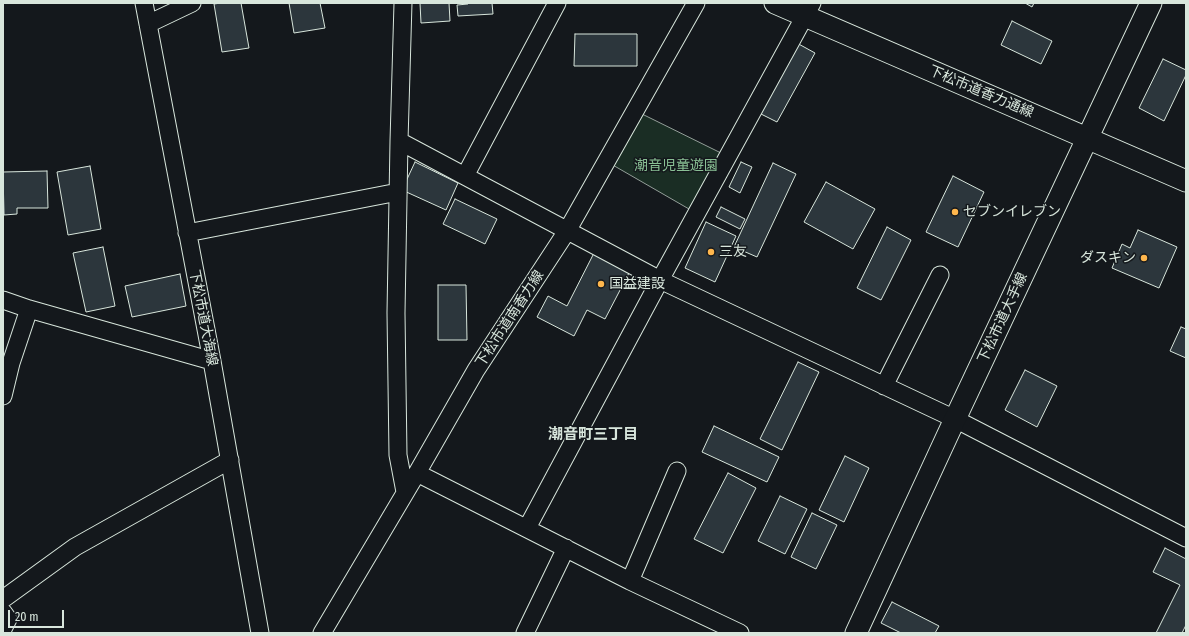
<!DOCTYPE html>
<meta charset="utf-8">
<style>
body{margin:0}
#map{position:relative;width:1189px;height:636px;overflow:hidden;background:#14181c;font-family:"Fira Sans Condensed",sans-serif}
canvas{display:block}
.frame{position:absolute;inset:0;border:4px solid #d8e6dc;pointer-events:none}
.scale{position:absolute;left:8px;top:610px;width:56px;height:18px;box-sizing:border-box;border:2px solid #d8e6dc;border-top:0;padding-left:5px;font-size:12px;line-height:14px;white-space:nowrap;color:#d8e6dc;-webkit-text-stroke:3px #14181c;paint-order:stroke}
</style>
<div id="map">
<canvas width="1189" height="636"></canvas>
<div class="frame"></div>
<div class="scale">20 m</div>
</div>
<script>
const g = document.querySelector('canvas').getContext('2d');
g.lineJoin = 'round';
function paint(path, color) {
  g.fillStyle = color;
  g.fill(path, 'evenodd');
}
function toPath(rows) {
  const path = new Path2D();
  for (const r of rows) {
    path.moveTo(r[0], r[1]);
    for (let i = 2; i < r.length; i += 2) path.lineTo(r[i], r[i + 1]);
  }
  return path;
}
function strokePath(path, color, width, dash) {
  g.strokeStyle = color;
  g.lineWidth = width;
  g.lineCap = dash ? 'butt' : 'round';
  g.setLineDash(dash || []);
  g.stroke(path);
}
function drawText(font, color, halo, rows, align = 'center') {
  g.font = font + ' "Fira Sans Condensed","Noto Sans JP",sans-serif';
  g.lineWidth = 3;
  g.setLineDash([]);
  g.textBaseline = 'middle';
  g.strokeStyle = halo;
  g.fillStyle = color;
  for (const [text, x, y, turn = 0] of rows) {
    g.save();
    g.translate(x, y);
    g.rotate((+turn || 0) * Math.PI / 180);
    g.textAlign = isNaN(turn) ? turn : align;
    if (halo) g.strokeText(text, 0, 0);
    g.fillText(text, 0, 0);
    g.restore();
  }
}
const green = toPath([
 [642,114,723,154,689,209,611,164,642,114]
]);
paint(green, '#1a2d24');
strokePath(green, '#939e99', 1);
const building = toPath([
 [221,3,241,3,249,48,222,52,214,4,221,3],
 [289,3,320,3,325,28,294,33,289,3],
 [420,3,449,3,450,21,421,23,420,3],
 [468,3,492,3,493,14,458,16,457,5,468,4,468,3],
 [1025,3,1034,3,1032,7,1025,3],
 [1012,21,1052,41,1041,64,1001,45,1012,21],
 [575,34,637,34,637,66,574,66,575,34],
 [795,42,815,53,777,122,757,112,795,42],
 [1163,59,1186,70,1186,75,1164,121,1139,108,1163,59],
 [415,162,458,183,446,210,402,190,415,162],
 [741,162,752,167,740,193,729,187,741,162],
 [773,163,796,174,757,257,734,247,773,163],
 [90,166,101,229,68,235,57,172,90,166],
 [47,171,48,208,17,208,17,214,4,215,3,172,47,171],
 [953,176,984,192,958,247,926,232,953,176],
 [826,182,875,209,853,249,804,222,826,182],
 [455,199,497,219,485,244,443,224,455,199],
 [721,207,745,219,740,229,716,217,721,207],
 [706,222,736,236,715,282,685,268,706,222],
 [887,227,911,240,881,300,857,288,887,227],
 [1138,230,1177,247,1159,288,1112,268,1122,244,1130,248,1138,230],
 [103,247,115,306,86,312,73,253,103,247],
 [594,253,630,271,605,319,587,310,574,336,537,317,548,296,567,306,594,253],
 [180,274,186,306,132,317,125,286,180,274],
 [438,285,466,285,467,340,438,340,438,285],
 [1181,327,1186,329,1186,358,1170,351,1181,327],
 [798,362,819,372,782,450,760,439,798,362],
 [1025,370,1057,386,1037,427,1005,410,1025,370],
 [714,426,779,457,767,482,702,452,714,426],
 [845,456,869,468,844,522,819,510,845,456],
 [728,473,756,488,723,553,694,539,728,473],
 [780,496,807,509,785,554,758,541,780,496],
 [812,513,837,525,816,569,791,557,812,513],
 [1165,548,1186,559,1186,625,1182,633,1156,633,1180,585,1153,572,1165,548],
 [892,602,939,626,935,633,901,633,881,623,892,602]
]);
paint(building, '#2c363c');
strokePath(building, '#d8e6dc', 1);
const minor = toPath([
 [144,3,212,361,260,633],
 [403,3,399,141,396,313,398,455,405,492],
 [148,24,192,3],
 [399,141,660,280,955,419,1186,538],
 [465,176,557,3],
 [187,233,398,192],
 [3,300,29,309,212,361],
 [884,386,940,275],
 [3,396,11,363,29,309],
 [417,473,630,581,740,633],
 [527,528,660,280,812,3],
 [630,581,677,471],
 [3,599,75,547,230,460],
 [3,612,8,619,3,629],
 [322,633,417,473,476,370,567,231,696,3],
 [525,633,566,548]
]);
const tertiary = toPath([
 [775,3,1186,181],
 [856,633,955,419,1151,3]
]);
strokePath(minor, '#d8e6dc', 19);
strokePath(tertiary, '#d8e6dc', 23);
strokePath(minor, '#14181c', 17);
strokePath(tertiary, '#14181c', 21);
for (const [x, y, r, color] of [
 [955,212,4,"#ffb74d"],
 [711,252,4,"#ffb74d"],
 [1144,258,4,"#ffb74d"],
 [601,284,4,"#ffb74d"]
]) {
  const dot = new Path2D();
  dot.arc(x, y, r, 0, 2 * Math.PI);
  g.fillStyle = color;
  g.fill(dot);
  strokePath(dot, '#14181c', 1.5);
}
drawText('14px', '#d8e6dc', '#14181c', [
 ["下松市道香力通線",981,92,23],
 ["下松市道大海線",203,318,79],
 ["下松市道大手線",1003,318,-65],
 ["下松市道南香力線",510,319,-57]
]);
drawText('14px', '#8ac095', '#14181c', [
 ["潮音児童遊園",676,166]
]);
drawText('14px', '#d8e6dc', '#14181c', [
 ["セブンイレブン",963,212],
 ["三友",719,252],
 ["ダスキン",1136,258,"right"],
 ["国益建設",609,284]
], 'left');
drawText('bold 15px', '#d8e6dc', '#14181c', [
 ["潮音町三丁目",593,435]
]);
</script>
